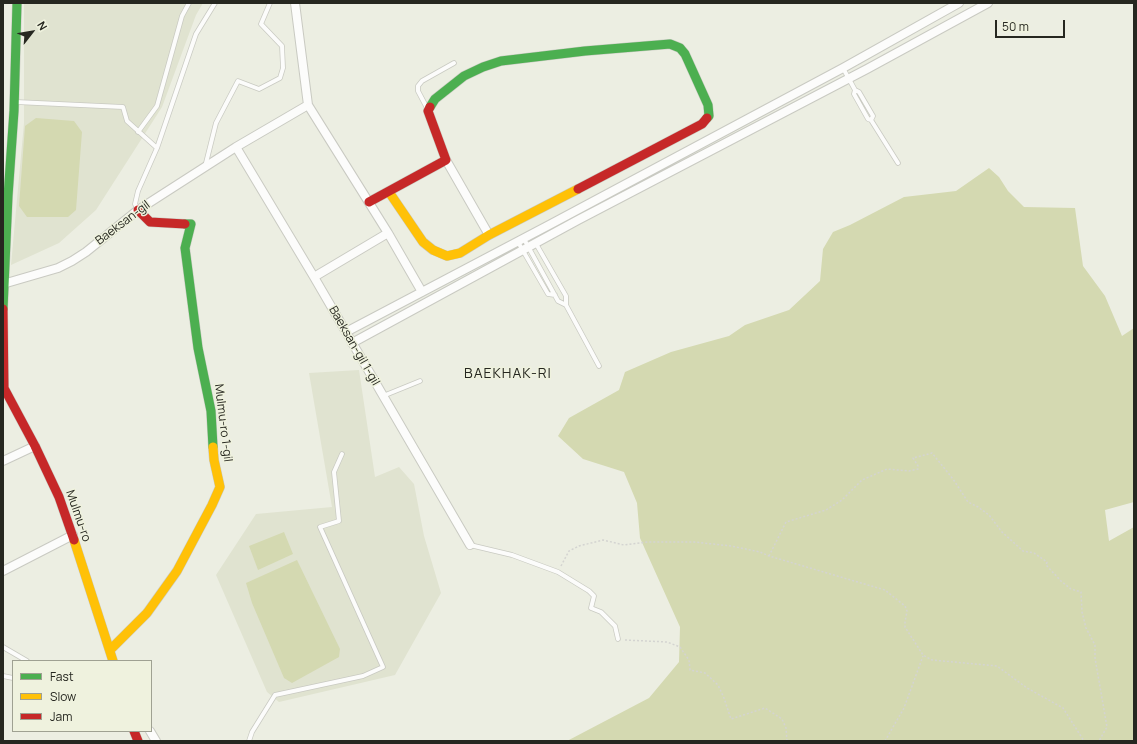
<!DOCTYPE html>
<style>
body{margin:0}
#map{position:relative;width:1137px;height:744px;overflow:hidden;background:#eceee2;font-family:Manrope,sans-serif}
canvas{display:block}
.frame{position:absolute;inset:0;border:4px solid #262720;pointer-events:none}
.legend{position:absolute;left:12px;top:660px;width:140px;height:72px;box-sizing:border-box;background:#eff2de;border:1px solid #9fa192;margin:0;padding:5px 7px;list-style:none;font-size:12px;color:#262720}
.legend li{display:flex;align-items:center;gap:8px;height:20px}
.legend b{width:20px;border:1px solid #9fa192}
.north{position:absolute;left:12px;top:12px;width:40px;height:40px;-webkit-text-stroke:3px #eff2de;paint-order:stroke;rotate:59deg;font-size:11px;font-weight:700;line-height:16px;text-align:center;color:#262720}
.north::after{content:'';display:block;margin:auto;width:14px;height:18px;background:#262720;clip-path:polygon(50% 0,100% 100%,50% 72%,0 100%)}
.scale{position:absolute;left:995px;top:20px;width:70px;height:18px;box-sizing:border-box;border:2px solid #262720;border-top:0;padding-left:5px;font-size:12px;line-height:14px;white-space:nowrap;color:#262720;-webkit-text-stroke:3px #eff2de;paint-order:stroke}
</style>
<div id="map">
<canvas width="1137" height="744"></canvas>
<div class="frame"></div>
<ul class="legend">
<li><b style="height:5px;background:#4caf50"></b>Fast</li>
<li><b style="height:5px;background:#ffc107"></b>Slow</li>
<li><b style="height:5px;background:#c62828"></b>Jam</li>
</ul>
<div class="north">N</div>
<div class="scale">50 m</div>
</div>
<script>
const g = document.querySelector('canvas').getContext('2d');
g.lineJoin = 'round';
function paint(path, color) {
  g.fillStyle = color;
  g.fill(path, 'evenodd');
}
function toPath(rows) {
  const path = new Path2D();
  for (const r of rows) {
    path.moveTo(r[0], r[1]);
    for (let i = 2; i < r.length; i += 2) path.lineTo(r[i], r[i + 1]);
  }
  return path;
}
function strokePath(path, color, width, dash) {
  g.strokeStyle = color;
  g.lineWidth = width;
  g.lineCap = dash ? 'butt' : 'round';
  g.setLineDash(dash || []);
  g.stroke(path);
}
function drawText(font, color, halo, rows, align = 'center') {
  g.font = font + ' Manrope,sans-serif';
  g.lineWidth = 3;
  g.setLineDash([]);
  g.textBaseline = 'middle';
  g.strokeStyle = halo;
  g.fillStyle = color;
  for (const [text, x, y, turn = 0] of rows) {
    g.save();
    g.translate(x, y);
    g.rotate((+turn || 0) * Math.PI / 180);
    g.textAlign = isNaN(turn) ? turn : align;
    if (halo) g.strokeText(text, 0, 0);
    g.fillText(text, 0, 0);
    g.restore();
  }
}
paint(toPath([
 [24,3,203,3,196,15,162,107,96,210,59,243,11,265,24,123],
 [359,370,375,477,399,467,414,484,424,536,441,593,395,675,279,702,267,692,216,575,256,514,332,507,309,373]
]), '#e0e3d0');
paint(toPath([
 [36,118,74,121,82,132,76,210,68,217,27,217,19,206,25,126],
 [989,168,999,177,1008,191,1024,207,1075,208,1083,266,1105,296,1122,336,1134,328,1134,502,1105,510,1109,541,1134,527,1134,741,567,741,649,698,679,662,680,627,640,538,637,503,624,472,583,459,558,436,569,418,619,390,625,372,671,352,729,336,745,325,789,310,820,281,823,249,833,232,850,225,904,197,956,191],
 [284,532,293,554,258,570,249,546],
 [297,560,340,649,339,657,292,683,284,678,252,603,246,583]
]), '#d4d9b1');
const lane = toPath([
 [843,68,855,90,854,94,868,119,871,120,898,163],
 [855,90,859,92,873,116,871,120],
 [16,102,123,107,127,121,157,148],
 [427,108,418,91,418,86,422,81,454,63],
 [138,132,157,106,182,16,189,3],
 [205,167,216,123,238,81,259,89,280,78,283,68,282,46,261,24,270,3],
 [138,210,135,204,138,191,157,148,196,34,215,3],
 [524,239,558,301,566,305],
 [518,242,548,294,555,295],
 [535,242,566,296,566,305,599,366],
 [383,396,420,381],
 [470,545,512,555,558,572,589,591,594,596,591,608,601,612,615,626,618,639],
 [3,647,27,661],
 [3,676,13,678],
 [249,741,252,732,275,695,363,676,383,667,320,527,339,521,334,472,342,454]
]);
const street = toPath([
 [308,105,388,233,422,292],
 [236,147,314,277,470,545],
 [446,160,489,235],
 [314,277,388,233],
 [3,284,58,268,72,261,86,252,138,210,236,147,308,105,295,3],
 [346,332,551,224,843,68,959,3],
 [352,343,578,220,867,69,988,3],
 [3,461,35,446],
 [3,571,73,535],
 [150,731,156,741]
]);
const fast = toPath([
 [430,107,435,99,464,76,483,67,501,61,585,51,670,44,680,48,685,54,708,105,709,116,707,118],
 [185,224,191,224,185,248,198,348,211,411,213,447],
 [3,309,8,196,14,111,17,3]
]);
const slow = toPath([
 [389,192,423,242,433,250,447,256,460,253,489,235,578,189],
 [74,540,113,661],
 [110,650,147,613,177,571,212,505,220,487,214,460,213,447]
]);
const jam = toPath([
 [578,189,702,124,707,118],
 [369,202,446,160,428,111,430,107],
 [138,210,150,222,185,224],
 [3,309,4,388,35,446,59,497,74,540],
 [134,731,138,741]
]);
strokePath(lane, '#c9cac2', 5.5);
strokePath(street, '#c9cac2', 10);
strokePath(fast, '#c9cac2', 10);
strokePath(slow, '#c9cac2', 10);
strokePath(jam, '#c9cac2', 10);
strokePath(toPath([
 [769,556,786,522,826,510,842,500,862,480,887,469,909,471,918,469,918,466,913,458,932,453,953,479,968,502,978,507,989,515,1002,532,1023,551,1034,553,1047,562,1046,565,1061,581,1071,589,1081,592,1082,612,1086,628,1095,645,1095,658,1107,727,1099,741],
 [561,566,569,551,579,546,603,540,624,545,648,542,694,542,731,546,760,552,769,556,885,590,905,606,907,611,905,622,905,627,923,655,932,660,997,666,1027,688,1063,708,1084,741],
 [625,640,667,642,680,647,689,660,690,670,705,673,718,685,724,698,731,719,765,708,782,719,786,728,787,741],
 [885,741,904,708,923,656]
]), '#d4d4d1', 1.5, [2, 2]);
strokePath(lane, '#fcfcfb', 4);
strokePath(street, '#fcfcfb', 8);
strokePath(fast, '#4caf50', 9);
strokePath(slow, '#ffc107', 9);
strokePath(jam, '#c62828', 9);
drawText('12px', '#262720', '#eff2de', [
 ["Baeksan-gil",123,223,-37],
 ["Baeksan-gil 1-gil",354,346,60],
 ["Mulmu-ro 1-gil",223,423,83],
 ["Mulmu-ro",78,516,71]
]);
g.letterSpacing = '1px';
drawText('14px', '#262720', '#eff2de', [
 ["BAEKHAK-RI",508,374]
]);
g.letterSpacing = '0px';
</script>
